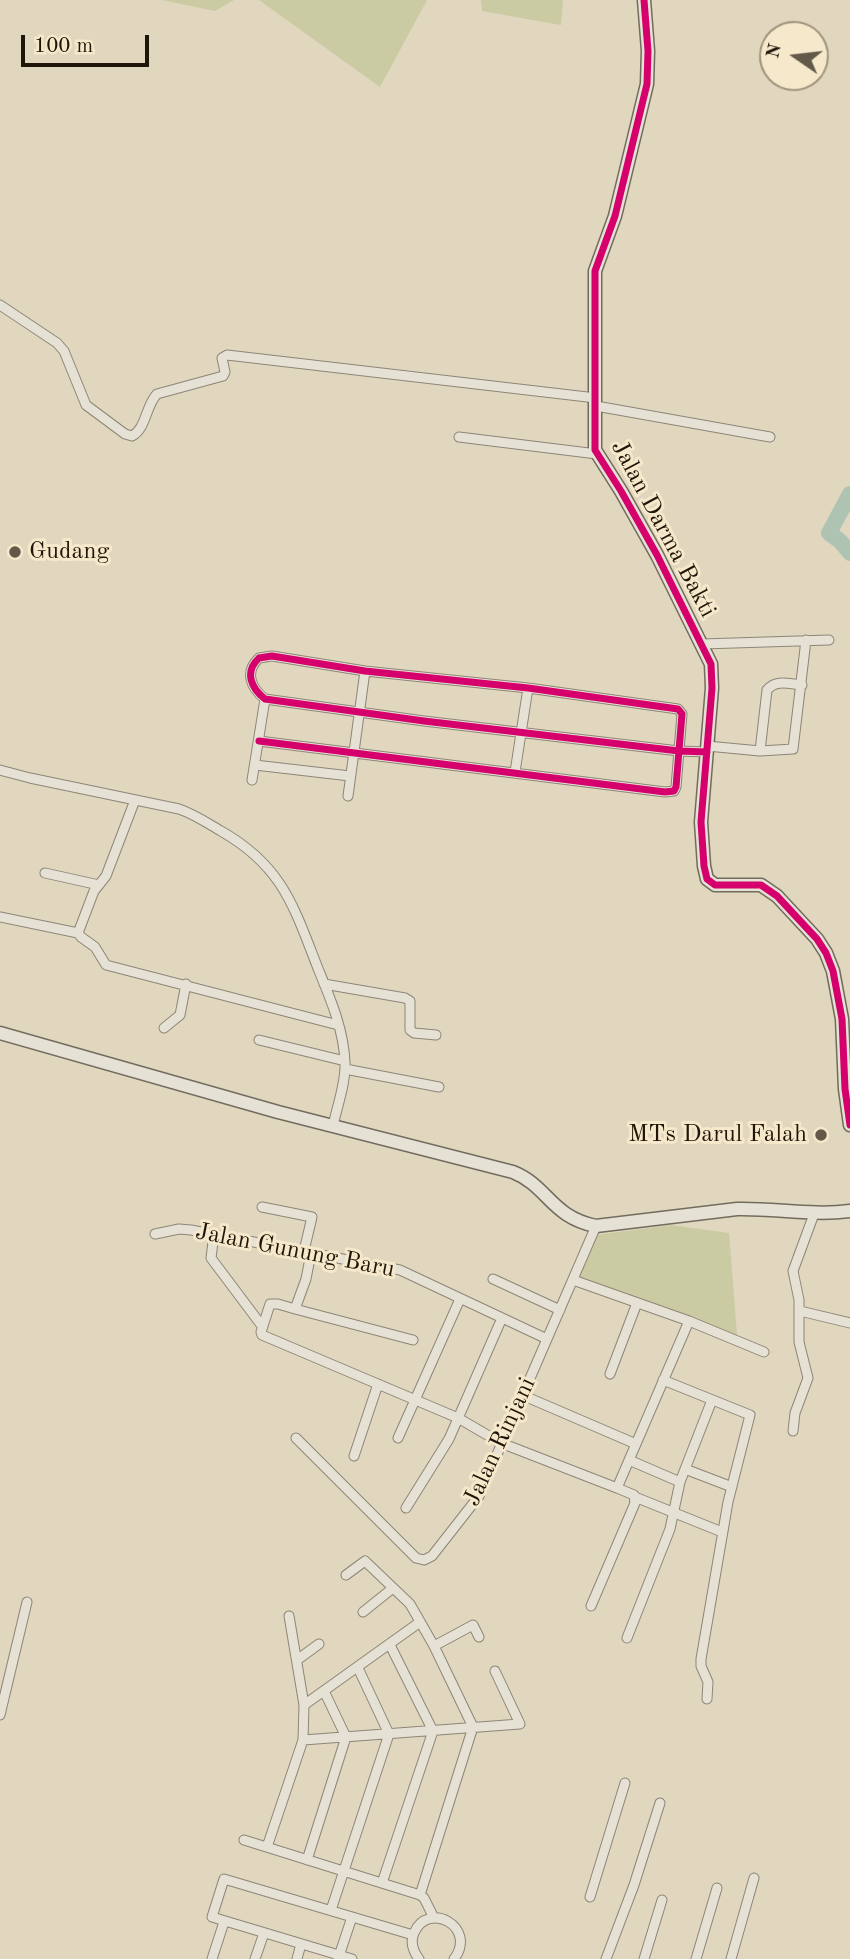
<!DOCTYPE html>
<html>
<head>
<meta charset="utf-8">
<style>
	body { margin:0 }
	#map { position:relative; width:850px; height:1959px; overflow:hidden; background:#e1d6be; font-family:"Old Standard TT",serif }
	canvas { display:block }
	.north { position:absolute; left:759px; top:21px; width:70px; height:70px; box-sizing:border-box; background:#f5e8cb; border:2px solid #9f947d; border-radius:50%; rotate:284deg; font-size:19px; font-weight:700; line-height:28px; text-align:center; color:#1f1609 }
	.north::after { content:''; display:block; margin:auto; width:24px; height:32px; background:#635948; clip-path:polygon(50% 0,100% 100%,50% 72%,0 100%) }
	.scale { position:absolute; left:21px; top:35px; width:128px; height:32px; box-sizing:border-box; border:4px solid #1f1609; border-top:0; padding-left:9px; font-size:21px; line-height:24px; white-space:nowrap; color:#1f1609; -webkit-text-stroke:5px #f5e8cb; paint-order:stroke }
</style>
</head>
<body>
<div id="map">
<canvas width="850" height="1959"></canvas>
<div class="north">N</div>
<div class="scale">100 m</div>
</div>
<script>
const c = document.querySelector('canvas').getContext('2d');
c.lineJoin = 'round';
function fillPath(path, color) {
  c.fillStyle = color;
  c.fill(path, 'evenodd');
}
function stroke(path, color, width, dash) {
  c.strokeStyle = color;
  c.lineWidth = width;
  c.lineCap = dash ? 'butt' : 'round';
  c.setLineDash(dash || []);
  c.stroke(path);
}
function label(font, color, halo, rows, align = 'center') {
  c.font = font + ' "Old Standard TT",serif';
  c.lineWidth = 6;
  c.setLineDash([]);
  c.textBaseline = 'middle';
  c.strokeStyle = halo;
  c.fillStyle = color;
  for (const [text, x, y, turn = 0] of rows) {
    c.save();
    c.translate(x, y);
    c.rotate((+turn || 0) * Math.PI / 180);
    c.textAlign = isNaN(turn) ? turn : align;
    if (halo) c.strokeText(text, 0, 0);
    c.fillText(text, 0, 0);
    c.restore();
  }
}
fillPath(new Path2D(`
	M162 0H234L215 11Z
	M259 0H427L380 87Z
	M481 0H563L561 25 482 11Z
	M671 1225 729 1233 737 1335 576 1276 596 1235Z`), '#cacaa3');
stroke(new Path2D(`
	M850 494 829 533 840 541 850 553`), '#afc3b3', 16);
const street = new Path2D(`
	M0 305 57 343 64 351 86 405 125 434 132 436C146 429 146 405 157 394L223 376 225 372 222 358 227 355 596 398
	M596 406 770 437
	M459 437 597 454
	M702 644 829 640
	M259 741 665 792 674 791 676 787 682 714 678 709 528 688 365 671 272 656 259 658C244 672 251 688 265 699L424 721 679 751 707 752
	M707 746 760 751 793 749 806 640
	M760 751 767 690C776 679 789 684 802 685
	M255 765 350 776
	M0 770 30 778 179 809C194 814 207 823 221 831 284 867 294 908 319 971 331 1000 344 1031 345 1063 346 1083 337 1106 333 1126
	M515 772 528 688
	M252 780 265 699
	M348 796 365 671
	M45 873 99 885
	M0 917 78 933 81 937 95 947 106 965 338 1025
	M78 933 94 891 106 876 135 800
	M324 984 405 998 410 1001V1030L414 1033 436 1035
	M164 1028 180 1015 186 984
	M259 1040 345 1061
	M345 1069 439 1087
	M262 1207 312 1217 304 1251
	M155 1234 179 1229 191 1230 400 1270 547 1339
	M214 1234 211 1258 262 1326
	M311 1253 306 1279 295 1309 413 1340
	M493 1279 560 1310
	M573 1280 689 1321 764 1352
	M295 1309 278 1304H270L261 1332 262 1335 458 1418 501 1443 617 1488
	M800 1311 850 1323
	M610 1374 637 1303
	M663 1380 750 1415 728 1502 701 1659V1666L708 1682 707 1699
	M522 1395 636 1444
	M793 1431 795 1413 808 1378 799 1342V1300L793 1271 814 1214
	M296 1438 416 1558 424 1560 432 1556 479 1496 596 1226
	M398 1438 460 1299
	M354 1456 378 1384
	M629 1460 680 1482
	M685 1469 732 1487
	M635 1497 722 1532
	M406 1508 449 1439 502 1318
	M346 1575 365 1561 410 1604 434 1646
	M591 1606 635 1503 634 1495 617 1488 689 1321
	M363 1612 393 1588
	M627 1638 670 1529 680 1482 712 1400
	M297 1660 319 1644
	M304 1705 420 1622
	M0 1715 27 1602
	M303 1740 520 1724 495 1671
	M244 1840 420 1895 424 1898 434 1918
	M267 1847 303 1740 304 1705 289 1616
	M307 1860 346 1737 324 1691
	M382 1883 433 1731 390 1645
	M420 1895 473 1727 434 1646 473 1625 479 1637
	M590 1897 625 1783
	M331 1910 389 1734 358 1668
	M212 1959 224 1922
	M255 1959 264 1933
	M297 1959 301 1944
	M338 1959 352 1917
	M352 1959 212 1917 224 1879 413 1935
	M419 1959C413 1951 410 1942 414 1933 428 1900 478 1927 454 1959
	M606 1959 634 1885 660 1803
	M644 1959 662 1900
	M696 1959 717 1888
	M731 1959 754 1878`);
const secondary = new Path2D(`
	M644 0 648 51 647 84 615 216 595 271V450L621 491 657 555 711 664 712 688 701 822 704 866 707 879 715 885H761L777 896 817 939 826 953 833 971 842 1019 845 1089 850 1125
	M0 1033 278 1112 513 1172C548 1186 551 1217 596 1226L737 1209C775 1208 812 1216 850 1211`);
stroke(street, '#8d8677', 11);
stroke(secondary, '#726c5e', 15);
stroke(street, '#e6e1d5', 9);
stroke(secondary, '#e6e1d5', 12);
stroke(new Path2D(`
	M644 0 648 51 647 84 615 216 595 271V450L621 491 657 555 711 664 712 688 701 822 704 866 707 879 715 885H761L777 896 817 939 826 953 833 971 842 1019 845 1089 850 1125
	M259 741 665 792 674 791 676 787 682 714 678 709 528 688 365 671 272 656 259 658C244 672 251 688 265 699L424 721 679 751 707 752`), '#d6006c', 7);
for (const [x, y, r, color] of [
	[15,552,7,"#635948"],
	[821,1135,7,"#635948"]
]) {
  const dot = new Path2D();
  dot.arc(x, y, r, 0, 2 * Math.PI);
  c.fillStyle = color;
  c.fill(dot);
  stroke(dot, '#f5e8cb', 2.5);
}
label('24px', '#1f1609', '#f5e8cb', [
	["Jalan Darma Bakti",663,529,62],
	["Jalan Gunung Baru",295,1251,11],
	["Jalan Rinjani",500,1442,-65]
]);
label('24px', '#1f1609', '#f5e8cb', [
	["Gudang",29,552],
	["MTs Darul Falah",807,1135,"right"]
], 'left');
</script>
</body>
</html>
